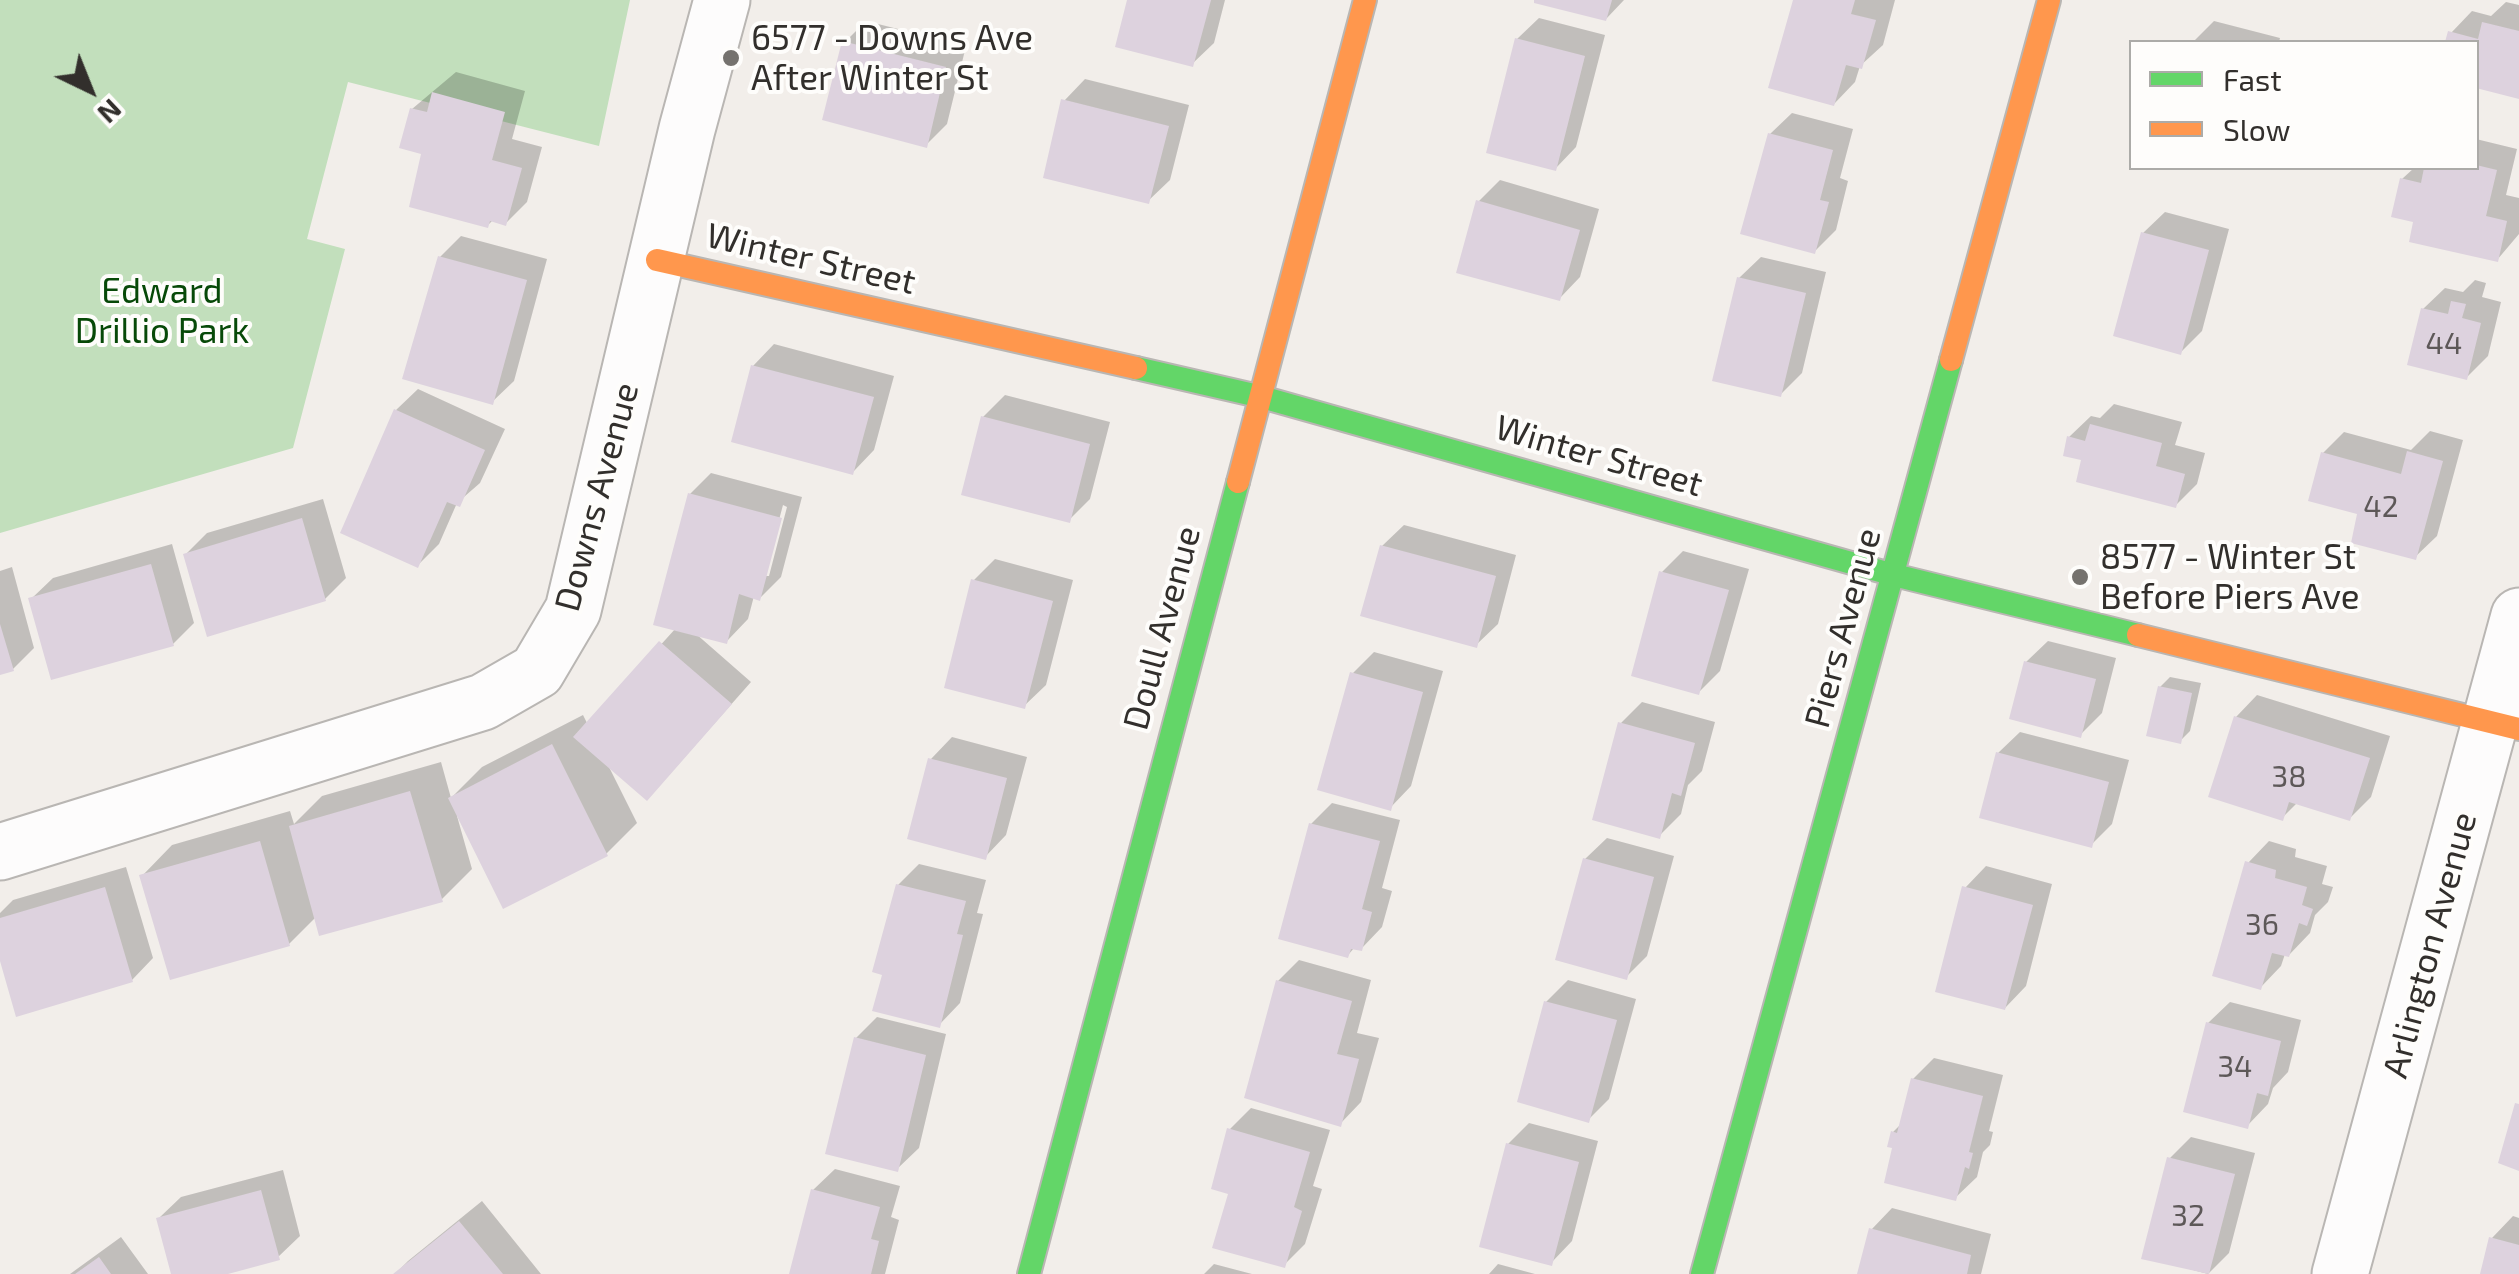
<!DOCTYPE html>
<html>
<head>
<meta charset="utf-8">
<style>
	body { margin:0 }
	#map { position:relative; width:2519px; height:1274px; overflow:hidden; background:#f2eeea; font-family:"Exo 2",sans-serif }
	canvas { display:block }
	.legend { position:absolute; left:2129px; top:40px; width:350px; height:130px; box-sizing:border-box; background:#fefdfb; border:2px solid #acaba8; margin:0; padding:12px 18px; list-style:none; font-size:30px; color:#322f2c }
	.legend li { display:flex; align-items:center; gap:20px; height:50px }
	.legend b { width:50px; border:2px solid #acaba8 }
	.north { position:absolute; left:40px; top:40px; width:100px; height:100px; -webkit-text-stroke:8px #fefdfb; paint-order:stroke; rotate:137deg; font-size:28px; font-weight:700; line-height:40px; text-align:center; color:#322f2c }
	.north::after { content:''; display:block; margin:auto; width:35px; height:45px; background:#322f2c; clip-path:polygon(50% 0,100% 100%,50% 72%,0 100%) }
</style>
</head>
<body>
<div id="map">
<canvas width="2519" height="1274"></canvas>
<ul class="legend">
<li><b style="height:12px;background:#63d668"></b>Fast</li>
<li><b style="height:12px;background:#ff974d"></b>Slow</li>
</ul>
<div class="north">N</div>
</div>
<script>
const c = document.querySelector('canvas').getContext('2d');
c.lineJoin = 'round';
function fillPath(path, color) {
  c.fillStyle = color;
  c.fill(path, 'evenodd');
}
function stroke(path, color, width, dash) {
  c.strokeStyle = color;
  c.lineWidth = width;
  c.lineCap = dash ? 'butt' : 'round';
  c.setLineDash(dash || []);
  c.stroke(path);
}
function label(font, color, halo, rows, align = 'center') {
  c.font = font + ' "Exo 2",sans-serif';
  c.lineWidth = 8;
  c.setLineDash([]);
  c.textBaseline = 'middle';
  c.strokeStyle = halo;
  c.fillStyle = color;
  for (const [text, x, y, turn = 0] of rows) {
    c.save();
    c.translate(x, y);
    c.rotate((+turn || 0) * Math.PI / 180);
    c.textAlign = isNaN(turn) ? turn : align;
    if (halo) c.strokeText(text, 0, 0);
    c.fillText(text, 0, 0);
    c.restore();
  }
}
fillPath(new Path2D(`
	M0 0H630L599 146 348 82 307 239 345 249 293 448 0 533Z`), '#c2dfbc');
fillPath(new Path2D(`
	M1130 0H1225L1214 43 1192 64Z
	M1537 0H1624L1606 19Z
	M1796 0H1895L1883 45 1860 66 1855 82 1834 104Z
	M2506 2 2519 5V96L2476 42H2448L2451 33 2472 11 2491 16Z
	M1539 18 1605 35 1576 147 1555 169 1517 39Z
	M866 21 966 46 947 124 926 145 844 43Z
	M2214 21 2280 38 2279 42H2193Z
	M456 72 525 91 512 139 542 147 527 202 506 223 493 220 487 226 424 152 412 109Z
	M1085 79 1189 105 1170 180 1148 201 1064 101Z
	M1792 113 1853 129 1840 178 1848 181 1836 230 1815 251 1770 134Z
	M2476 139 2517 149 2506 195 2519 198V234L2497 260 2416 220 2402 179 2414 168H2476Z
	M1500 180 1599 209 1580 277 1559 299 1478 202Z
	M2165 212 2229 229 2202 331 2181 352 2143 233Z
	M461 236 547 259 514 381 492 402 440 257Z
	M1761 257 1826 272 1802 373 1780 395 1739 278Z
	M2475 280 2486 283 2482 297 2501 302 2488 356 2467 377 2423 309 2445 288 2463 292Z
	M774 344 894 376 874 450 853 472 753 366Z
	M418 389 505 429 480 483 457 503 439 544 418 565 396 410Z
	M1005 395 1110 422 1090 499 1069 520 983 417Z
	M2114 404 2182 422 2175 445 2205 453 2197 484 2175 506 2084 459 2069 437 2091 416 2100 418Z
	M2430 431 2463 440 2437 536 2415 557 2360 513 2323 453 2344 432 2411 450Z
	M711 473 802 497 781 577 760 598 754 596 748 619 727 641 695 633 751 682 668 776 607 763 637 823 606 854 459 815 457 816 472 869 441 900 317 916 289 944 142 876 172 845 290 811 294 824 322 796 441 762 451 798 482 767 583 715 588 725 676 628 690 494ZM783 505 787 507 769 576H764Z
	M323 499 346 578 325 599 186 554 207 533Z
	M1404 525 1516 555 1498 624 1476 645 1382 546Z
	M172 544 194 623 173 644 31 599 53 578Z
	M1683 551 1749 569 1720 671 1699 692 1661 573Z
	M995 559 1073 580 1046 685 1024 706 973 581Z
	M12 567 34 648 13 669 0 673V571Z
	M2048 641 2116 658 2102 713 2080 735 2026 662Z
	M1374 652 1443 671 1411 786 1390 808 1353 673Z
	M2170 677 2201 683 2190 731 2180 741 2160 687Z
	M2257 695 2390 736 2371 797 2350 818 2298 802 2282 818 2236 717Z
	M1642 702 1715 722 1702 771 1688 785 1681 814 1659 836 1620 724Z
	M2020 732 2129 760 2112 824 2091 845 1998 753Z
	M952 737 1027 757 1006 835 985 857 931 759Z
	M1332 803 1400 820 1382 888 1392 891 1382 927 1361 949 1355 947 1348 955 1311 824Z
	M1607 838 1674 856 1647 956 1626 977 1585 859Z
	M2269 841 2296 849 2295 857 2327 866 2322 884 2333 887 2328 902 2315 915 2310 933 2289 955 2285 954 2281 966 2260 988 2248 863Z
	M919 864 986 880 977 913 983 914 960 1003 939 1025 885 973 898 885Z
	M1986 866 2052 884 2026 986 2005 1008 1965 888Z
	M126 867 153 958 132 980 0 952V913L13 900Z
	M1299 960 1371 980 1357 1033 1379 1038 1361 1102 1340 1124 1278 981Z
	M1568 980 1636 999 1609 1099 1588 1120 1546 1002Z
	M2230 1002 2301 1020 2288 1072 2273 1088 2268 1104 2247 1126 2208 1023Z
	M877 1017 946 1034 919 1148 897 1169 856 1038Z
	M1934 1058 2003 1075 1989 1131 1993 1132 1990 1145 1983 1152 1977 1177 1955 1198 1895 1146 1893 1132 1902 1123 1913 1079Z
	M1251 1108 1330 1130 1313 1186 1322 1189 1305 1244 1284 1265 1231 1192 1230 1129Z
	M1529 1123 1598 1141 1572 1241 1551 1263 1508 1144Z
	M2191 1137 2255 1153 2229 1253 2208 1274 2144 1257 2169 1159Z
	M835 1169 900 1186 891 1217 899 1220 885 1274H791L813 1190Z
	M283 1170 300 1236 278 1257 218 1274H174L159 1218 181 1197Z
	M482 1201 541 1274H395L408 1261Z
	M1892 1208 1991 1234 1981 1274H1860L1871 1230Z
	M2513 1216 2519 1218V1274H2481L2492 1238Z
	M121 1237 148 1274H70Z
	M1214 1264 1252 1274H1204Z
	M1498 1264 1535 1274H1489Z`), '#0003');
fillPath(new Path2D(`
	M1127 0H1211L1193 67 1115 47Z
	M1534 0H1612L1606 21 1534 3Z
	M1793 0H1855L1851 14 1876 20 1862 69 1846 65 1834 106 1768 88Z
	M2482 22 2519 31V99L2476 88V42H2445L2448 31 2478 39Z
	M1515 38 1585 56 1556 171 1486 153Z
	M842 41 946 67 927 148 822 120Z
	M432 92 505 112 492 160 522 168 506 226 490 221 488 228 409 207 421 154 399 148 410 108 427 112Z
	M1061 99 1169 126 1149 204 1043 178Z
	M1768 133 1833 150 1820 200 1829 202 1815 254 1740 234Z
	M2476 165 2497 170 2486 216 2507 221 2498 262 2409 242 2413 222 2391 217 2400 178 2421 183 2424 168H2476Z
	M1476 200 1580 230 1560 301 1456 273Z
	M2141 232 2209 250 2181 355 2113 336Z
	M438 256 527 280 493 405 402 379Z
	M1737 277 1806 293 1781 397 1712 381Z
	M2451 301 2466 304 2462 318 2481 323 2467 380 2407 365 2421 308 2448 314Z
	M751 365 874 397 853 475 731 442Z
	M394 409 485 450 460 507 447 502 418 568 340 533Z
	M981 416 1090 444 1070 523 961 495Z
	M2090 424 2162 443 2156 466 2185 474 2176 508 2076 482 2081 460 2063 456 2067 436 2085 441Z
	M2407 451 2443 461 2416 560 2351 543 2357 514 2308 501 2321 452 2401 474Z
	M688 493 782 518 760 601 739 594 727 644 653 625Z
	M302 518 326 601 207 637 183 554Z
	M1380 545 1496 576 1477 648 1360 616Z
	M151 564 174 646 51 680 28 598Z
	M1659 571 1729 590 1699 695 1631 676Z
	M971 579 1053 601 1025 709 944 688Z
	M0 624 14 671 0 675Z
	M659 641 732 704 647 801 573 737Z
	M2024 661 2096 679 2081 738 2009 719Z
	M1350 672 1423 692 1391 811 1317 790Z
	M2158 686 2192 693 2181 744 2146 736Z
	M2234 716 2370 758 2350 821 2289 802 2283 821 2208 797Z
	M1618 722 1695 743 1681 796 1672 793 1660 839 1592 820Z
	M552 744 608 856 503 909 448 798Z
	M1996 752 2109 782 2092 848 1979 818Z
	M928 758 1007 778 986 860 907 839Z
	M410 791 443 902 319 936 289 826Z
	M1309 823 1380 841 1362 909 1372 912 1362 951 1351 949 1348 958 1278 939Z
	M260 841 290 946 170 980 139 875Z
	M1583 858 1654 877 1627 980 1555 960Z
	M2245 861 2276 870 2275 878 2307 887 2302 905 2313 909 2307 926 2299 923 2289 957 2272 953 2261 990 2212 976Z
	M896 884 966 901 957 934 963 935 940 1028 872 1011 882 975 872 972Z
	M1962 886 2033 905 2005 1010 1935 992Z
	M105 887 133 982 16 1017 0 961V918Z
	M1276 980 1352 1001 1337 1054 1359 1059 1341 1127 1244 1098Z
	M1544 1001 1617 1020 1589 1123 1517 1102Z
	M2206 1022 2281 1041 2268 1096 2257 1093 2248 1129 2183 1112Z
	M854 1037 926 1055 898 1172 825 1154Z
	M1911 1078 1983 1096 1969 1152 1973 1153 1969 1169 1965 1167 1956 1201 1884 1183 1892 1148 1887 1147 1891 1131 1897 1133Z
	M2515 1103 2519 1104V1171L2498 1163Z
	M1227 1128 1310 1152 1294 1207 1302 1211 1285 1268 1212 1248 1228 1194 1211 1189Z
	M1506 1143 1579 1162 1552 1266 1479 1247Z
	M2167 1157 2235 1174 2209 1274 2141 1259Z
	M811 1189 880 1207 871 1239 879 1241 871 1274H789Z
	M261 1190 280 1260 228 1274H171L156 1218Z
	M459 1221 503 1274H393Z
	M1869 1228 1971 1255 1967 1274H1857Z
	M2489 1237 2519 1245V1274H2480Z
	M99 1257 111 1274H75Z`), '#ddd2de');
const street = new Path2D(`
	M0 852 483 702 537 671 573 610 687 129 722 0
	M2340 1274 2519 616`);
const fast = new Path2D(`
	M1136 368 1258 396 1894 575 2138 635
	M1029 1274 1238 482
	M1702 1274 1951 360`);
const slow = new Path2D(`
	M657 260 1136 368
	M1951 360 2049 0
	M1238 482 1365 0
	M2138 635 2519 729`);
stroke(street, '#b9b6b3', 59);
stroke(fast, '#b9b6b3', 26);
stroke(slow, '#b9b6b3', 26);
stroke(street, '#fdfcfc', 55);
stroke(fast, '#63d668', 22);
stroke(slow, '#ff974d', 22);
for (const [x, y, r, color] of [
	[731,58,10,"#75726e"],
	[2080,577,10,"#75726e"]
]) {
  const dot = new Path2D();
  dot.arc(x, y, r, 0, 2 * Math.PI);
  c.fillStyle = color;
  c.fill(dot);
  stroke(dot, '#fefdfb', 4);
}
label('30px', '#5d5858', null, [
	["44",2444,344],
	["42",2381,507],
	["38",2289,777],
	["36",2262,925],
	["34",2235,1067],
	["32",2188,1216]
]);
label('35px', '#322f2c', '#fefdfb', [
	["6577 - Downs Ave",751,38],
	["After Winter St",751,78],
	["8577 - Winter St",2100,557],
	["Before Piers Ave",2100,597]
], 'left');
label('35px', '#322f2c', '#fefdfb', [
	["Winter Street",811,259,13],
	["Winter Street",1599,456,16],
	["Downs Avenue",597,497,-75],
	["Doull Avenue",1162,628,-75],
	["Piers Avenue",1843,628,-75],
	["Arlington Avenue",2430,945,-75]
]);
label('35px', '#074908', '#fefdfb', [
	["Edward",162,291],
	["Drillio Park",162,331]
]);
</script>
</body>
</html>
